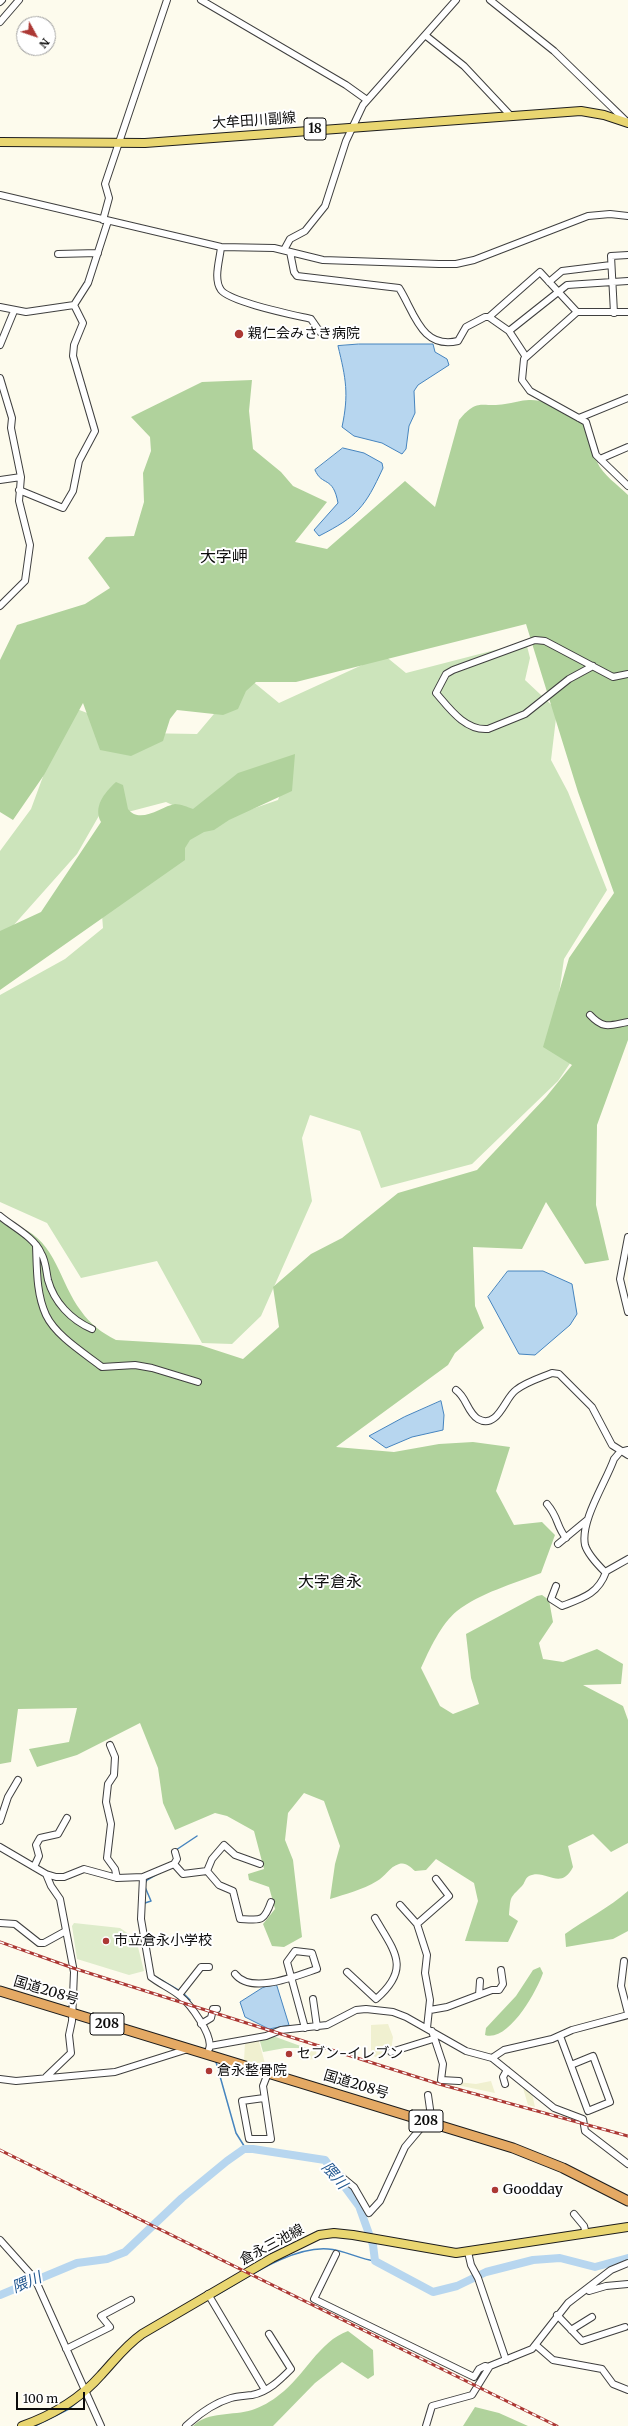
<!DOCTYPE html>
<html>
<head>
<meta charset="utf-8">
<style>
	body { margin:0 }
	#map { position:relative; width:628px; height:2426px; overflow:hidden; background:#fdfbed; font-family:Merriweather,serif }
	canvas { display:block }
	.north { position:absolute; left:16px; top:16px; width:40px; height:40px; box-sizing:border-box; background:#fff; border:1px solid #9e9e9e; border-radius:50%; rotate:130deg; font-size:11px; font-weight:700; line-height:16px; text-align:center; color:#0c0c0c }
	.north::after { content:''; display:block; margin:auto; width:14px; height:18px; background:#ac3834; clip-path:polygon(50% 0,100% 100%,50% 72%,0 100%) }
	.scale { position:absolute; left:16px; top:2392px; width:69px; height:18px; box-sizing:border-box; border:2px solid #0c0c0c; border-top:0; padding-left:5px; font-size:12px; line-height:14px; white-space:nowrap; color:#0c0c0c; -webkit-text-stroke:3px #fff; paint-order:stroke }
</style>
</head>
<body>
<div id="map">
<canvas width="628" height="2426"></canvas>
<div class="north">N</div>
<div class="scale">100 m</div>
</div>
<script>
const c = document.querySelector('canvas').getContext('2d');
c.lineJoin = 'round';
function fillPath(path, color) {
  c.fillStyle = color;
  c.fill(path, 'evenodd');
}
function stroke(path, color, width, dash) {
  c.strokeStyle = color;
  c.lineWidth = width;
  c.lineCap = dash ? 'butt' : 'round';
  c.setLineDash(dash || []);
  c.stroke(path);
}
function label(font, color, halo, rows, align = 'center') {
  c.font = font + ' Merriweather,"Noto Sans JP",serif';
  c.lineWidth = 4;
  c.setLineDash([]);
  c.textBaseline = 'middle';
  c.strokeStyle = halo;
  c.fillStyle = color;
  for (const [text, x, y, turn = 0] of rows) {
    c.save();
    c.translate(x, y);
    c.rotate((+turn || 0) * Math.PI / 180);
    c.textAlign = isNaN(turn) ? turn : align;
    if (halo) c.strokeText(text, 0, 0);
    c.fillText(text, 0, 0);
    c.restore();
  }
}
fillPath(new Path2D(`
	M388 2024 393 2037 391 2051 381 2055 380 2059 371 2055V2025Z
	M258 2038 266 2067 244 2061 245 2042Z
	M307 2048 316 2051 317 2059 300 2060 299 2049Z
	M491 2081 495 2093 457 2085V2082L476 2084Z
	M523 2088 532 2093 535 2107 528 2105Z`), '#f0f0d0');
fillPath(new Path2D(`
	M526 642 530 658 525 680 557 710 551 760 568 792 607 890 564 959 552 1042 573 1059 558 1081 472 1164 381 1188 360 1131 310 1115 302 1138 312 1201 261 1316 232 1344 202 1343 157 1261 81 1278 47 1223 0 1202V995L65 959 103 928 100 889 177 835 278 800 291 762 189 813 166 802 124 813 108 800 77 854 4 936H0V851L31 809 69 706 139 733 197 734 246 676 279 703 384 655 406 673Z
	M273 2036 306 2048H285L263 2052 259 2038Z`), '#cce4bb');
fillPath(new Path2D(`
	M252 380 249 411 253 449 281 472 293 486 327 502 295 542 327 549 405 481 435 507 459 420C478 397 482 408 505 404 513 403 521 400 529 400 549 399 584 416 593 435 597 443 593 454 597 462 603 475 618 485 628 495V1040L597 1125 596 1205 609 1260 585 1264 546 1202 522 1249 473 1247 475 1306 484 1328 455 1353 448 1365 336 1447 394 1452 439 1444 473 1442 510 1447 496 1491 514 1525 542 1522 555 1535 541 1573C513 1584 480 1593 457 1611 441 1624 429 1650 421 1668L440 1706 453 1714 479 1704 471 1678 466 1634 537 1596 542 1595 549 1600 553 1622 539 1643 543 1659 563 1662 597 1649 623 1664 621 1684 583 1685 623 1706 628 1720V1843L611 1852 593 1834 568 1846 573 1867C560 1892 546 1868 529 1876 525 1878 525 1883 522 1886 509 1899 511 1896 509 1915L518 1921 508 1942 465 1941 478 1901 474 1883 436 1859 426 1870 415 1871C410 1867 406 1862 399 1864 389 1867 385 1877 377 1881 362 1890 346 1894 330 1899L335 1864 340 1846 324 1801 304 1793 288 1813 285 1840 293 1860 302 1937 284 1947 272 1946 263 1924 275 1909 269 1887 249 1880 248 1874 264 1869 254 1831 227 1816 215 1813 175 1830 163 1803 158 1768 140 1723 77 1755 37 1767 29 1749 69 1742 77 1708 18 1709 11 1762 0 1764V1219C7 1220 13 1224 20 1227 57 1243 59 1282 81 1311 90 1324 102 1333 116 1340L200 1345 243 1359 279 1327 273 1287 311 1254 342 1238 398 1193 477 1170 546 1097 572 1065 543 1047 569 958 614 893 578 792 526 624 296 682H256L246 691 238 709 223 715 177 710 170 719 163 741 131 756 100 750 83 703 44 775 13 820 0 812V660L17 625 85 604 110 588 88 558 106 537 134 536 144 502 143 473 151 451 150 437 131 417 202 382Z
	M295 754 292 791 229 820 214 830 204 832 190 840 185 848V860L0 990V931L41 912 101 822C93 807 104 793 116 782L123 785 128 809C140 825 162 806 175 804 180 804 188 807 193 809L238 773Z
	M628 1891V1931L613 1939 566 1947 565 1934C586 1919 609 1908 628 1891Z
	M540 1967 543 1973C537 1991 508 2043 485 2035L486 2028 516 1996 533 1970Z
	M348 2331 373 2350 374 2375 368 2379 342 2362 315 2383 273 2426H193C208 2411 233 2416 252 2410 261 2407 272 2401 279 2395 304 2377 319 2341 348 2331Z
	M475 2407 499 2413 528 2426H463Z`), '#b0d29c');
fillPath(new Path2D(`
	M74 1923 120 1928 136 1939 144 1971 129 1975 77 1959 72 1926Z`), '#deeccb');
const water = new Path2D(`
	M359 344H433L435 352 447 359 449 365 418 385 414 391 415 413 409 426 406 449 402 454 382 443 354 436 342 427C349 394 346 379 338 346Z
	M343 448 364 453 382 463 383 468C365 507 358 516 319 536L314 530 338 503C333 475 322 487 315 470Z
	M508 1271H543L572 1284 577 1314 570 1325 535 1355 519 1354 488 1297Z
	M441 1401 444 1415 443 1430 412 1437 386 1448 369 1436 404 1417Z
	M276 1983 289 2025 269 2029 245 2017 240 2002 262 1988Z`);
fillPath(water, '#b7d6ef');
stroke(water, '#4684be', 1);
stroke(new Path2D(`
	M176 1850 197 1836
	M145 1883 147 1880 159 1873
	M145 1903 151 1901 145 1887
	M146 1931 151 1961
	M156 1977 180 1991
	M183 1993 190 2000
	M216 2062 236 2133 246 2149
	M213 2297C244 2280 291 2246 328 2249 344 2250 359 2259 375 2261
	M35 2426 69 2409 83 2397`), '#4684be', 1.5);
stroke(new Path2D(`
	M0 2295 77 2263 107 2259 125 2252 182 2198 227 2161 244 2149H253L325 2160 359 2206 373 2245 375 2261 433 2292 457 2286 486 2272 533 2260 560 2258 595 2267 628 2258`), '#b7d6ef', 8);
const minor = new Path2D(`
	M201 0 346 85 367 100
	M490 0 554 51 626 121
	M0 2 2 0
	M0 22 19 0
	M425 35 464 66 510 115
	M0 195 221 247 274 248 323 260 439 264H456L474 260 588 216 610 214 628 216
	M103 220 109 198 105 184 167 0
	M221 247C220 259 213 279 221 290 230 302 294 315 311 319L320 332
	M284 250 290 239 305 231 325 206 346 141 363 105 456 0
	M290 252 294 272 297 276 399 288C414 311 421 350 458 341L466 327 485 317H489L540 272 577 312H628
	M58 254 98 253
	M549 282 562 271 611 265
	M0 307 26 312 74 305 88 283 108 221
	M577 312 524 359 522 380 530 391 586 422 596 455 628 486
	M614 313 611 256 628 255
	M489 317 509 331 526 357
	M509 331 567 285 628 281
	M0 345 14 311
	M0 378 12 418 11 428 21 477 19 501 30 545 25 581 0 606
	M579 418 628 398
	M600 459 628 447
	M0 480 21 477
	M19 490 63 508 73 491 79 461 95 431 73 356 74 345 83 323 74 305
	M593 666 569 679 525 714 488 729C465 731 449 708 436 693L446 674 453 670 535 640 545 641 613 677 628 674
	M590 1015C604 1030 610 1025 628 1022
	M0 1216C13 1227 34 1237 41 1253 46 1261 46 1271 48 1280 54 1302 71 1320 92 1329
	M628 1237 620 1279 628 1312
	M36 1245C37 1268 36 1293 46 1315 56 1336 84 1353 102 1367L135 1365 152 1368 198 1382
	M456 1390C467 1398 467 1412 478 1419 498 1430 505 1397 516 1390 526 1382 540 1378 552 1373L559 1374 592 1407 612 1445 628 1455
	M628 1450 620 1452 614 1459C606 1482 580 1521 585 1545 588 1555 598 1565 605 1572L628 1559
	M547 1504C559 1518 556 1526 566 1538
	M558 1544 587 1520
	M556 1586 551 1599 562 1606C583 1598 598 1594 606 1572
	M110 1745 115 1757 114 1775 108 1784 106 1802 111 1824 107 1858 115 1869 117 1878
	M0 1821 8 1797 18 1780
	M0 1847 46 1874 56 1877H64L84 1869 117 1878 143 1877 174 1864 177 1859 175 1852
	M174 1864 183 1874 207 1871
	M260 1864 235 1855 224 1845 212 1859 207 1871 219 1885 233 1891 240 1919C258 1919 263 1925 271 1902
	M34 1867 39 1856 36 1845 40 1838 58 1834 67 1818
	M46 1874 51 1886 60 1899 74 1972 72 2021 69 2035 71 2053 46 2077
	M143 1877 141 1919 151 1977C160 1984 172 1989 180 1996 190 2004 214 2036 209 2049
	M400 1905 417 1924 427 1955 425 1973 430 2000 427 2028
	M0 1923 15 1924 39 1943H44L64 1932
	M417 1924 449 1896 436 1879
	M624 1961 621 1986 628 2013
	M347 1972 376 1999C412 1968 394 1951 375 1918
	M235 1974C251 1995 296 1976 317 1969L312 1953 295 1951 287 1962 305 2028
	M179 1995 201 1967H209
	M479 1995 480 1981
	M313 1999 317 2027
	M430 2010 447 2007 492 1990H499L503 1984 501 1970
	M201 2024 211 2018 213 2009H217
	M432 2031 443 2064 441 2080 459 2081
	M560 2036 588 2111 610 2102 593 2056 571 2065
	M210 2046 266 2036 281 2030 327 2025 356 2010 366 2009 393 2012 406 2017 466 2051 492 2058 554 2108 583 2119 585 2131 628 2164
	M391 2052 433 2039
	M492 2058 504 2050 552 2039 572 2030 628 2015
	M0 2079 16 2081 115 2072 188 2049
	M505 2084 503 2077 507 2070
	M264 2098 242 2101 249 2139H271L263 2086 268 2073
	M337 2173 354 2187 369 2213 380 2201 405 2147 431 2116 428 2095
	M574 2214 584 2226 586 2234
	M0 2240 35 2279 101 2426
	M468 2252 471 2265 478 2278 506 2360
	M336 2254 314 2299 474 2377 479 2369 485 2366 489 2367
	M588 2289 589 2291 606 2286 628 2284
	M208 2294 265 2390
	M557 2315 582 2341 625 2327
	M571 2330 592 2317
	M537 2346 553 2360 602 2369 613 2384 628 2390
	M66 2349 110 2327 101 2316 131 2300
	M186 2426C199 2414 214 2403 231 2398 238 2396 245 2396 252 2395 268 2392 280 2380 291 2369L269 2334
	M426 2426 432 2406 472 2395 490 2366 532 2349 568 2303 611 2270 628 2263`);
const major = new Path2D(`
	M0 142 145 143 581 111 604 115 628 123
	M22 2426C53 2415 79 2400 101 2375 115 2360 125 2346 142 2334L272 2258 319 2235 334 2233 353 2235 456 2253 628 2227`);
const highway = new Path2D(`
	M0 1991 513 2148 563 2168 628 2201`);
stroke(minor, '#3f3f3f', 8);
stroke(major, '#1d1d1d', 10);
stroke(highway, '#1d1d1d', 11);
stroke(minor, '#fff', 6);
stroke(major, '#e9d671', 8);
stroke(highway, '#e4a964', 9);
const rail = new Path2D(`
	M0 1942 73 1968 439 2084 628 2136
	M0 2150 557 2426`);
stroke(rail, '#ac3834', 3);
stroke(rail, '#fff', 1.5, [4.5]);
for (const [x, y, r, color] of [
	[239,334,5,"#ac3834"],
	[106,1941,4,"#ac3834"],
	[289,2054,4,"#ac3834"],
	[209,2071,4,"#ac3834"],
	[495,2190,4,"#ac3834"]
]) {
  const dot = new Path2D();
  dot.arc(x, y, r, 0, 2 * Math.PI);
  c.fillStyle = color;
  c.fill(dot);
  stroke(dot, '#fff', 1.5);
}
for (const [x, y, w] of [
	[315,129,22],
	[107,2024,34],
	[426,2121,34]
]) {
  const box = new Path2D();
  box.roundRect(x - w / 2, y - 11, w, 22, 3);
  c.fillStyle = '#fff';
  c.fill(box);
  stroke(box, '#0c0c0c', 1);
}
label('bold 13px', '#0c0c0c', null, [
	["18",315,129],
	["208",107,2024],
	["208",426,2121]
]);
label('14px', '#0c0c0c', '#fff', [
	["大牟田川副線",254,121,-4],
	["国道208号",46,1991,17],
	["国道208号",356,2085,17],
	["倉永三池線",272,2245,-28]
]);
label('14px', '#0c0c0c', '#fff', [
	["親仁会みさき病院",248,334],
	["市立倉永小学校",114,1941],
	["セブン-イレブン",297,2054],
	["倉永整骨院",217,2071],
	["Goodday",503,2190]
], 'left');
label('italic 15px', '#235890', '#fff', [
	["隈川",334,2176,49],
	["隈川",27,2283,-23]
]);
label('16px', '#0c0c0c', '#fff', [
	["大字岬",224,557],
	["大字倉永",330,1582]
]);
</script>
</body>
</html>
